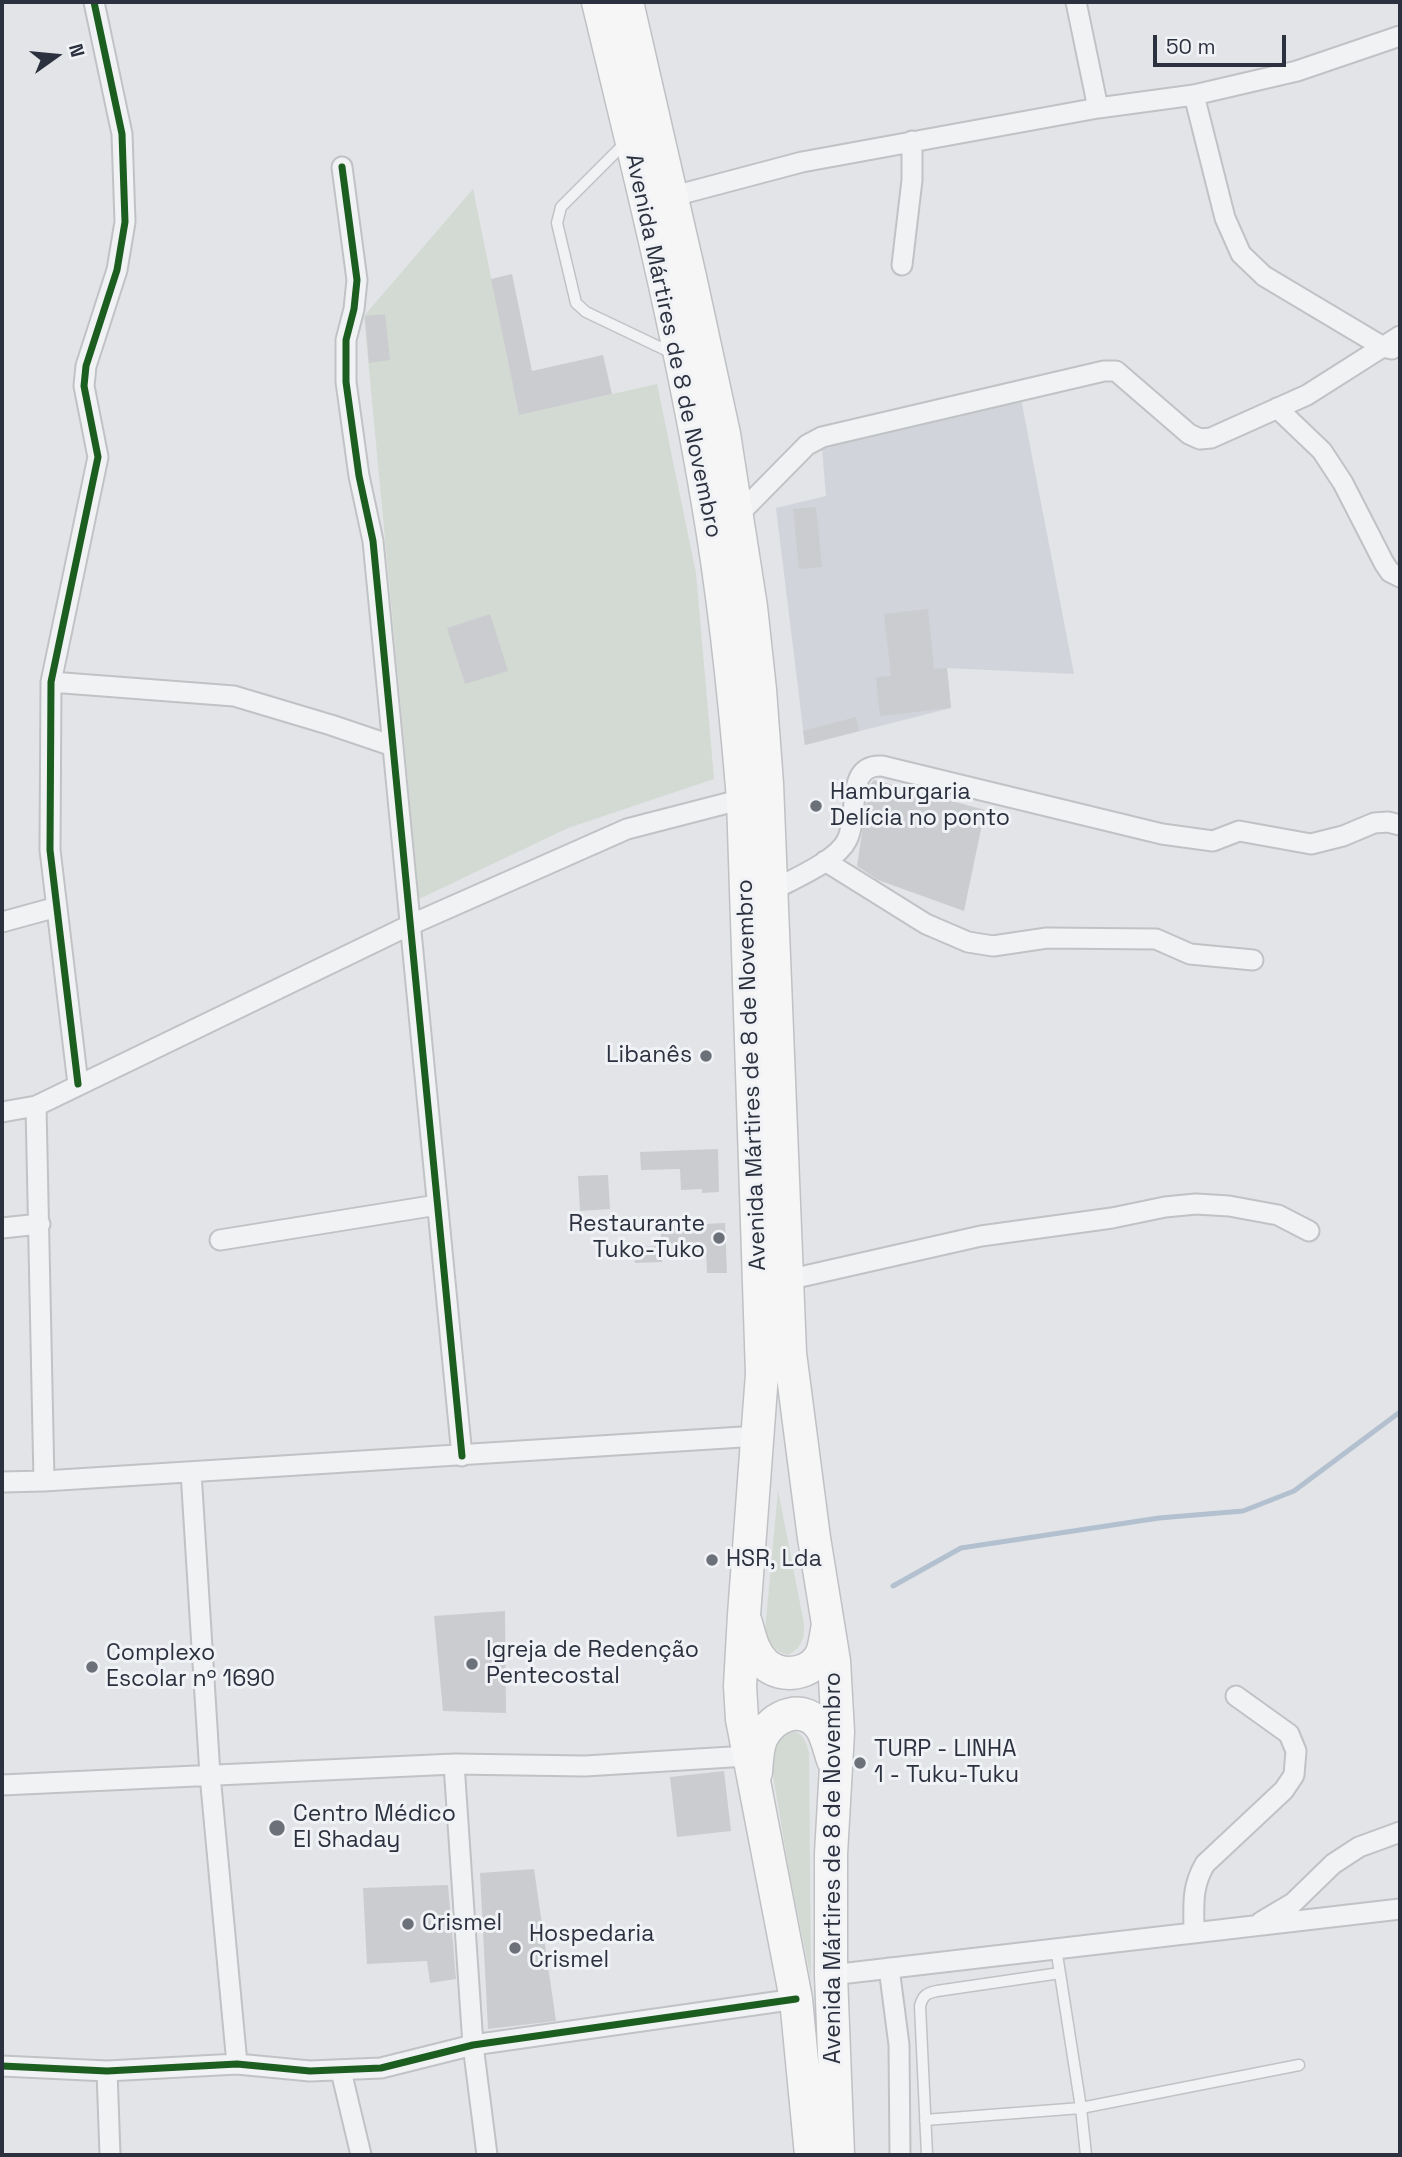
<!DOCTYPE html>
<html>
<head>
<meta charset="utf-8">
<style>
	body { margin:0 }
	#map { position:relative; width:1402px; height:2157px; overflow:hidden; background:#e2e4e7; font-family:"Space Grotesk",sans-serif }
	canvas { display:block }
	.frame { position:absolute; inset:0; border:4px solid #2b313e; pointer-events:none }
	.north { position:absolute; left:21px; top:21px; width:70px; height:70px; -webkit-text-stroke:5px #f0f2f6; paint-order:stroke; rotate:75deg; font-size:19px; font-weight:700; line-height:28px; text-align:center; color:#2b313e }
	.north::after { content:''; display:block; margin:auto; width:24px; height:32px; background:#2b313e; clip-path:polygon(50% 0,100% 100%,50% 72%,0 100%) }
	.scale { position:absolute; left:1153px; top:35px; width:133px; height:32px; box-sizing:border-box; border:4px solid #2b313e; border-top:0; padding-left:9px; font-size:21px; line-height:24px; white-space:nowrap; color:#2b313e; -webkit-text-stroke:5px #f0f2f6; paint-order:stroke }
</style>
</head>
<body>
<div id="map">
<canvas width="1402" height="2157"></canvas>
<div class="frame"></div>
<div class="north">N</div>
<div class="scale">50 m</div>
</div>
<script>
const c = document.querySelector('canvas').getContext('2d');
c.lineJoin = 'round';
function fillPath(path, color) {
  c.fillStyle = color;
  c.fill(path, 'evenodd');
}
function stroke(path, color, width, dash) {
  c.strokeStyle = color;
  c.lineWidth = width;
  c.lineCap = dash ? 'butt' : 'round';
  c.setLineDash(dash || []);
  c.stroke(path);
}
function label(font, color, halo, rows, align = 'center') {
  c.font = font + ' "Space Grotesk",sans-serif';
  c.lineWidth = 6;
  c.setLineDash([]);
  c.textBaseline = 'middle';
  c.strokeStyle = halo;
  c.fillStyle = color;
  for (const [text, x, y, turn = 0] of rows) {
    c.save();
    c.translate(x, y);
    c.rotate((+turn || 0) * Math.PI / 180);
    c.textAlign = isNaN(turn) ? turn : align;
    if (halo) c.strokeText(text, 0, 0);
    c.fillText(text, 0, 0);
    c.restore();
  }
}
fillPath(new Path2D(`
	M1021 399 1074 674 947 668 951 708 805 745 776 508 826 496 822 448Z`), '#d1d4da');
fillPath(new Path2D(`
	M473 189 519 415 657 384 696 573 714 779 568 828 419 899 364 316Z
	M778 1490 804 1624C805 1638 801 1649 788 1655 774 1651 768 1644 765 1631Z
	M791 1730C804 1734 805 1740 809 1752L811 1979 789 1871 771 1763 772 1751 784 1732Z`), '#d3dad3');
stroke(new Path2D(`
	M893 1586 961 1548 1159 1518 1243 1511 1294 1491 1400 1412`), '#b3c0cf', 5);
fillPath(new Path2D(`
	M512 274 532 371 603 355 612 394 519 415 491 279Z
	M385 314 390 360 369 363 365 316Z
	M816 507 822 567 799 569 793 509Z
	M928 609 934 669 947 668 951 708 880 716 876 677 891 676 884 614Z
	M490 614 508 671 465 684 447 628Z
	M856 717 859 731 805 745 803 731Z
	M874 780 985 810 964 911 878 880 857 866 869 786Z
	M718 1149 719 1192 702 1193V1189L681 1190 680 1169 641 1170 640 1152Z
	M608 1175 610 1209 580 1211 578 1176Z
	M725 1223 727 1273H707L706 1251 662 1252V1262L635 1263 634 1247 661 1246V1248V1226Z
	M505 1611 506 1713 443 1711 434 1616Z
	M724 1771 731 1831 677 1837 670 1777Z
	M534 1869 556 2021 488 2029 480 1873Z
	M448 1885 456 1979 430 1983 427 1961 367 1964 363 1888Z`), '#cbcccf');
const service = new Path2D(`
	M625 143 561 207 557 223 576 303 586 312 674 354
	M1056 1948 1081 2108 1086 2155
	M925 2120 1081 2108 1299 2065
	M927 2155 920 2006C923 1995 927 1993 937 1991L1060 1973`);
const minor = new Path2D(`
	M1076 2 1098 108
	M1194 95 1225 218 1241 254 1264 276 1383 347 1392 349
	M342 167 357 280 354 309 346 340V382L359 476 373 541 462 1456
	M670 197 802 162 1098 108 1194 95 1297 71 1400 36
	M902 265 912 180V141
	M1277 408 1322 451 1343 483 1384 563 1390 572 1400 577
	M738 515 807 445 822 437 1104 371H1116L1189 434 1200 439 1211 438 1307 395 1400 336
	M51 682 234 696 331 725 393 746
	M825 861 926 924 968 942 993 946 1047 938 1156 939 1190 954 1253 960
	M771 891C793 879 837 861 847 840 860 814 844 764 882 766L1162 834 1213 841 1239 831 1311 844 1343 836 1374 823 1388 822 1400 825
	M2 922 57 907
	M78 1084 50 850 51 682 98 457 84 386 86 366 117 270 125 222 122 134 94 2
	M36 1106 44 1481
	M2 1112 36 1106 410 925 627 829 743 799
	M2 1228 40 1224
	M220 1240 437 1205
	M787 1280 981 1236 1112 1218 1165 1207 1196 1204 1229 1206 1278 1215 1309 1231
	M191 1472 210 1775 237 2064
	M2 1482 44 1481 758 1436
	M454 1764 473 2045 487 2155
	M2 1785 454 1764 585 1766 747 1756
	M1261 1922 1293 1903 1333 1864 1359 1847 1400 1832
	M1194 1933C1194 1906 1191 1888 1205 1864L1284 1790 1294 1775 1296 1751 1289 1734 1236 1696
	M889 1968 899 2045 900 2155
	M831 1975 1400 1909
	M2 2066 107 2071 237 2064 310 2071 381 2068 473 2045 796 1999
	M107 2071 110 2155
	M341 2071 361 2155`);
const primary = new Path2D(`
	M598 2C638 168 680 335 708 504 725 602 735 701 743 799L762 1374 744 1615 740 1686 742 1719 796 1999 811 2155
	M627 2 690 277 724 434 751 607 760 690 767 784 790 1353 814 1538 834 1661 838 1732 831 1854V1975L838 2155
	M746 1623C750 1637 753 1653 765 1664 782 1679 812 1675 822 1653 825 1645 826 1634 828 1625
	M756 1772C757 1761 757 1749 761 1739 772 1714 806 1702 822 1729 827 1738 830 1751 833 1760`);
stroke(service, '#c1c2c5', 13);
stroke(minor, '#c1c2c5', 23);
stroke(primary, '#bfc1c4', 35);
stroke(service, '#f1f2f4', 10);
stroke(minor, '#f1f2f4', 19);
stroke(primary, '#f6f6f6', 32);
stroke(new Path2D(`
	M342 167 357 280 354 309 346 340V382L359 476 373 541 462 1456
	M78 1084 50 850 51 682 98 457 84 386 86 366 117 270 125 222 122 134 94 2
	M2 2066 107 2071 237 2064 310 2071 381 2068 473 2045 796 1999`), '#1b5e20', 7);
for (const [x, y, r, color] of [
	[816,806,7,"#6b7079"],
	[706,1056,7,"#6b7079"],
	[719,1238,7,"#6b7079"],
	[712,1560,7,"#6b7079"],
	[472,1664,7,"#6b7079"],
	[92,1667,7,"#6b7079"],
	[860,1763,7,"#6b7079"],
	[277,1828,9,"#6b7079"],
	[408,1924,7,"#6b7079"],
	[515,1948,7,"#6b7079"]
]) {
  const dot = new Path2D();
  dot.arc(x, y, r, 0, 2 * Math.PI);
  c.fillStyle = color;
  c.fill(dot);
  stroke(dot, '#f0f2f6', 2.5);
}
label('23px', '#2b313e', '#f0f2f6', [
	["Avenida Mártires de 8 de Novembro",673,346,78],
	["Avenida Mártires de 8 de Novembro",752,1075,-92],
	["Avenida Mártires de 8 de Novembro",834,1868,-90]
]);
label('23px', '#2b313e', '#f0f2f6', [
	["Hamburgaria",830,793],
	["Delícia no ponto",830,819],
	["Libanês",692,1056,"right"],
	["Restaurante",705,1225,"right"],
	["Tuko-Tuko",705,1251,"right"],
	["HSR, Lda",726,1560],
	["Igreja de Redenção",486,1651],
	["Pentecostal",486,1677],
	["Complexo",106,1654],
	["Escolar nº 1690",106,1680],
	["TURP - LINHA",874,1750],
	["1 - Tuku-Tuku",874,1776],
	["Centro Médico",293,1815],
	["El Shaday",293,1841],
	["Crismel",422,1924],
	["Hospedaria",529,1935],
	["Crismel",529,1961]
], 'left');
</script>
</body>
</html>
